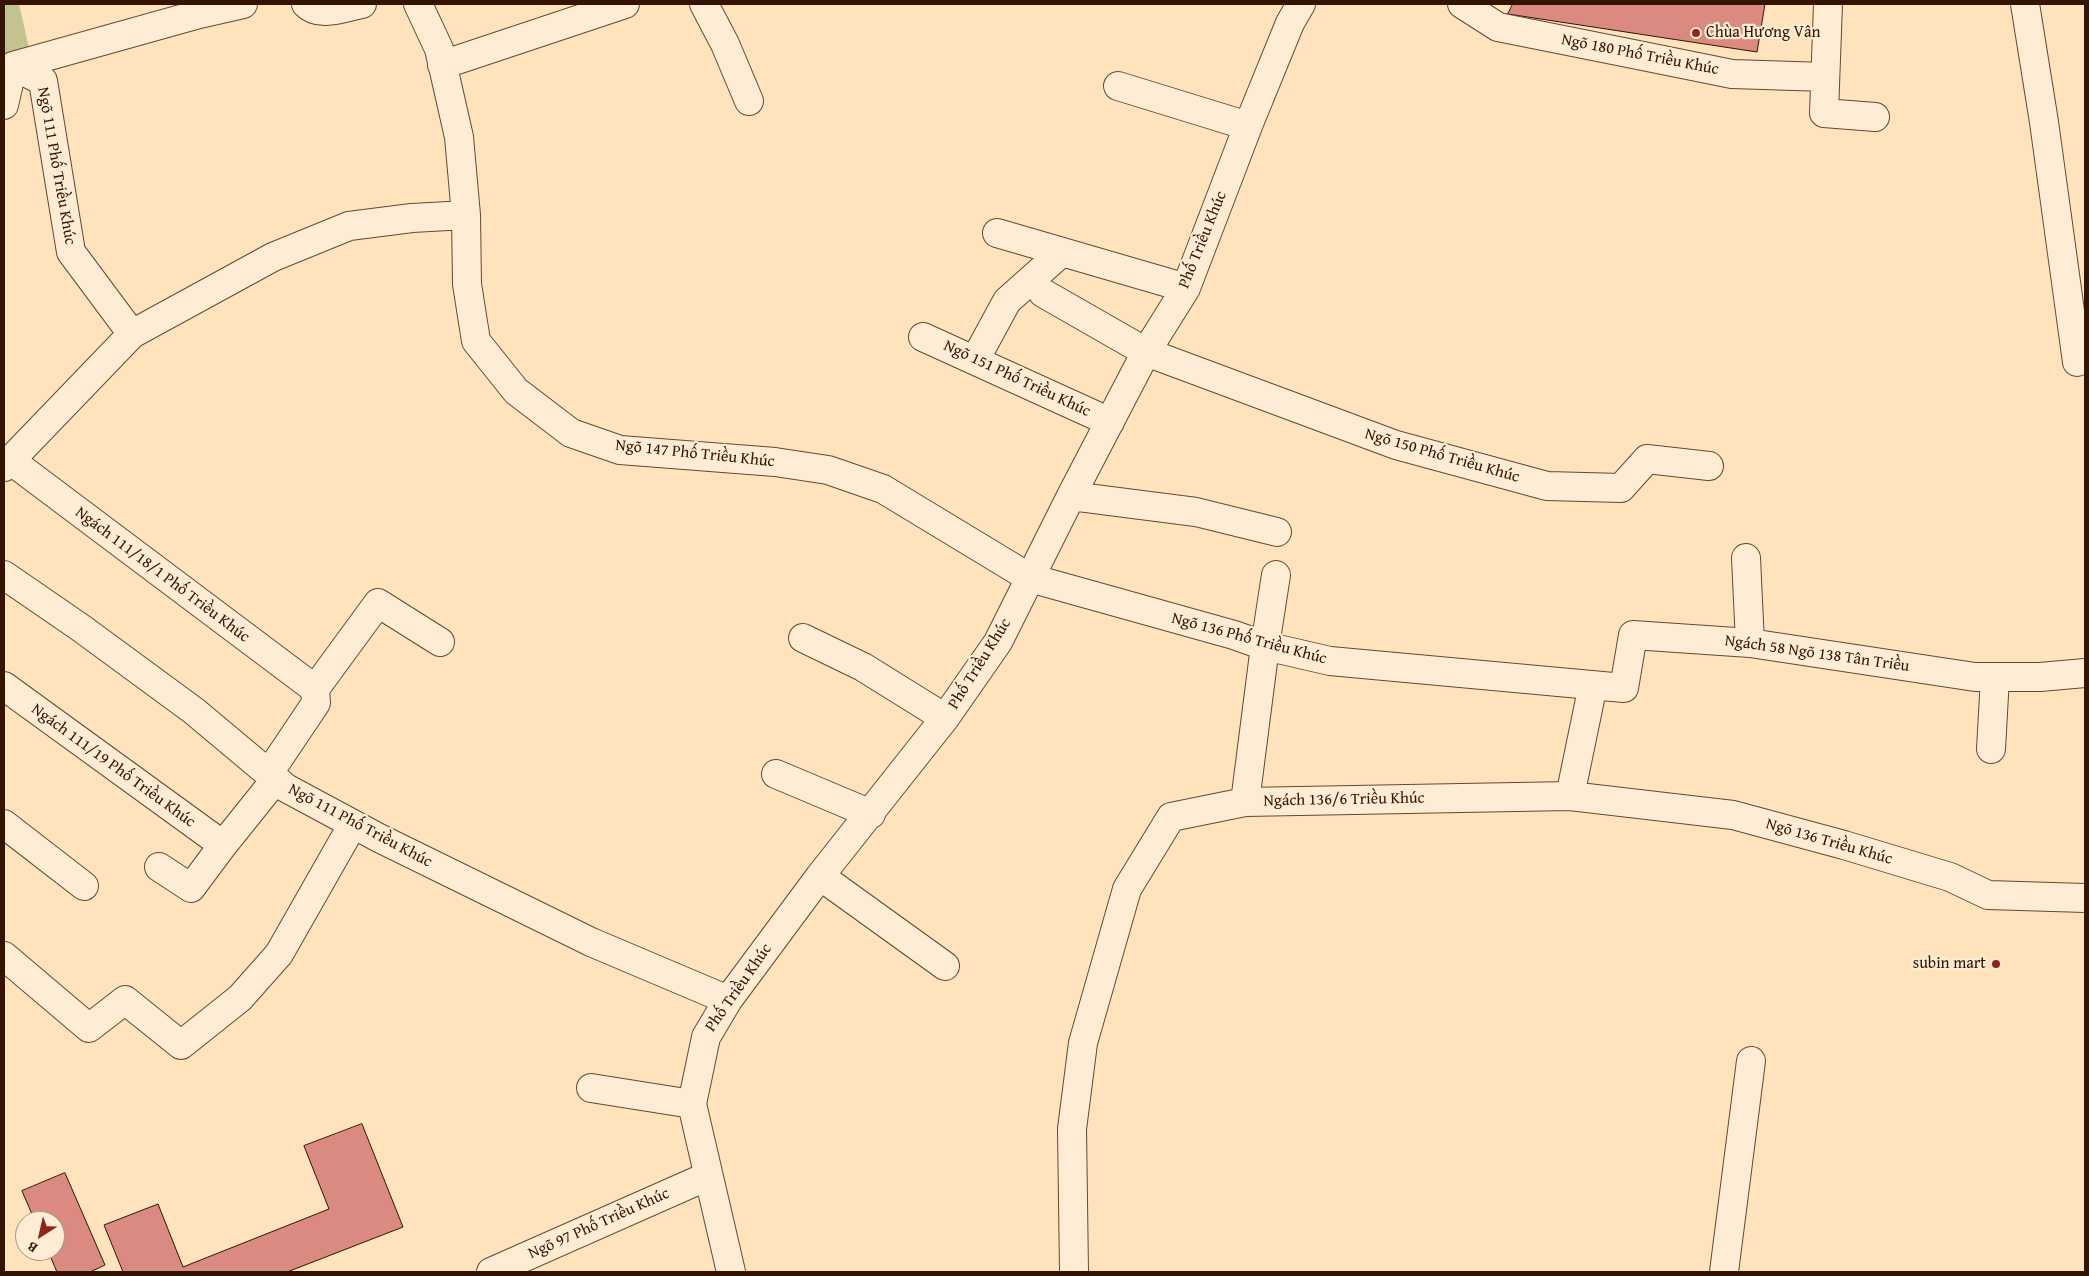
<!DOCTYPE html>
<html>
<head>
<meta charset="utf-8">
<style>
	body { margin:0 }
	#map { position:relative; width:2089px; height:1276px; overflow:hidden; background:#fee3bd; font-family:"Gentium Book Plus",serif }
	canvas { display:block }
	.frame { position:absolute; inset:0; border:5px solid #341303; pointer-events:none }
	.north { position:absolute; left:15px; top:1211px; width:50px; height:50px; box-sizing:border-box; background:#feedd4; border:1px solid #ad9680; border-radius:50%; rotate:215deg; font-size:14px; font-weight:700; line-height:20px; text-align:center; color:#341303 }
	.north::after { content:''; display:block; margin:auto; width:18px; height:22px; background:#8f2418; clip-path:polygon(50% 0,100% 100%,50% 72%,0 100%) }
</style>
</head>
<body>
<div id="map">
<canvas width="2089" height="1276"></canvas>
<div class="frame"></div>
<div class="north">B</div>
</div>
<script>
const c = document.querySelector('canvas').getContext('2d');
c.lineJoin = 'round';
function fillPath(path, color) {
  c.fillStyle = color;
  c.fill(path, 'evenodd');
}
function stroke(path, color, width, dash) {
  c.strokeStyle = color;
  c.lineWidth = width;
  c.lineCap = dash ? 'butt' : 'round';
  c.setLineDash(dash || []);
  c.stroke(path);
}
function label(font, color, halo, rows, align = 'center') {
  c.font = font + ' "Gentium Book Plus",serif';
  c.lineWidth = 4.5;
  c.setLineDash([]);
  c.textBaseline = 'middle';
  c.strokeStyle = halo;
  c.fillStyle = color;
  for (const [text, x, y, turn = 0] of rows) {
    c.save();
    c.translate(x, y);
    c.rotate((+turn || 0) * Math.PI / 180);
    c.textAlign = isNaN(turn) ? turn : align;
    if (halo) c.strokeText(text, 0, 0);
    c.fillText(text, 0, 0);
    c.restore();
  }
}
fillPath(new Path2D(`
	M4 4H19L31 57 4 62Z`), '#c3c38f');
const building = new Path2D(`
	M1513 4H1765L1757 52 1508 14Z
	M362 1124 403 1227 287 1272H123L104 1225 158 1204 183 1267 329 1209 304 1146Z
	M65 1173 105 1265 90 1272H57L48 1251H55V1221H35L22 1191Z`);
fillPath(building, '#da8a81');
stroke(building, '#341303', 1);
const minor = new Path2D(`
	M306 4C319 18 345 7 362 4
	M418 4 439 49 459 137 466 215 467 284 476 341 516 391 571 433 620 450 775 462 828 470 883 489 1030 578 1234 635 1265 646 1330 661 1624 688 1633 635 1750 643 1975 677H2040L2085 673
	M704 4 725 44 749 101
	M1462 4 1498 27 1633 54 1732 74 1825 77
	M1828 4 1824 113 1875 117
	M2025 4 2044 122 2077 362
	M442 65 625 4
	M13 66 43 81 71 252 132 334
	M13 66 199 14 243 4
	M1118 86 1248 126
	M4 105 13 66
	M997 233 1186 288
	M1043 293 1146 352 1396 445 1547 486 1621 488 1647 459 1709 466
	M923 337 1110 422
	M975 360 1007 301 1062 252
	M10 460 315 689
	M4 467 132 334 273 257 349 226 412 218 466 215
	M1071 496 1196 512 1277 532
	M1746 558 1750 643
	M4 575 81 628 194 711 286 788 379 838 591 942 728 1000
	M1276 575 1265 646 1245 802 1570 796 1733 815 1844 845 1950 877 1988 895 2085 898
	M803 638 863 667 945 718
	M4 686 223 845 276 779
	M1991 749 1995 677
	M269 773 316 703 315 689 378 603 440 642
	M776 774 871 814
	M1570 796 1593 685
	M4 824 84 886
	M159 867 191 888 223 845
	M820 876 945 966
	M4 956 89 1028 125 1000 181 1045 240 998 279 954 353 824
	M591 1088 692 1104
	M491 1272 708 1176
	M731 1272 692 1104 706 1037 728 1000 820 876 945 718 998 642 1071 496 1146 352 1186 288 1248 126 1290 23 1301 4
	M1074 1272 1072 1129 1083 1043 1127 889 1171 817 1245 802
	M1724 1272 1751 1061`);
stroke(minor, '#664732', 30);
stroke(minor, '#feedd4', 28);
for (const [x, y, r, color] of [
	[1696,33,5,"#8f2418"],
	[1996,964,5,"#8f2418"]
]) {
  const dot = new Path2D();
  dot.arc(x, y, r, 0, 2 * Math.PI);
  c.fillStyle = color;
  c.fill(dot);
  stroke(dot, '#feedd4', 2);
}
label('16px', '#341303', '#feedd4', [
	["Chùa Hương Vân",1706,33],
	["subin mart",1986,964,"right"]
], 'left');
label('16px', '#341303', '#feedd4', [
	["Ngõ 180 Phố Triều Khúc",1640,55,11],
	["Ngõ 111 Phố Triều Khúc",56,166,80],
	["Phố Triều Khúc",1203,240,-68],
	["Ngõ 151 Phố Triều Khúc",1017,379,25],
	["Ngõ 147 Phố Triều Khúc",695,454,6],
	["Ngõ 150 Phố Triều Khúc",1442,456,16],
	["Ngách 111/18/1 Phố Triều Khúc",162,575,37],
	["Ngõ 136 Phố Triều Khúc",1249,639,15],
	["Ngách 58 Ngõ 138 Tân Triều",1817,654,8],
	["Phố Triều Khúc",980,664,-58],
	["Ngách 111/19 Phố Triều Khúc",113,766,36],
	["Ngách 136/6 Triều Khúc",1344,800,-1],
	["Ngõ 111 Phố Triều Khúc",360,826,28],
	["Ngõ 136 Triều Khúc",1829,842,16],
	["Phố Triều Khúc",739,988,-55],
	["Ngõ 97 Phố Triều Khúc",599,1224,-24]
]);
</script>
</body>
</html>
